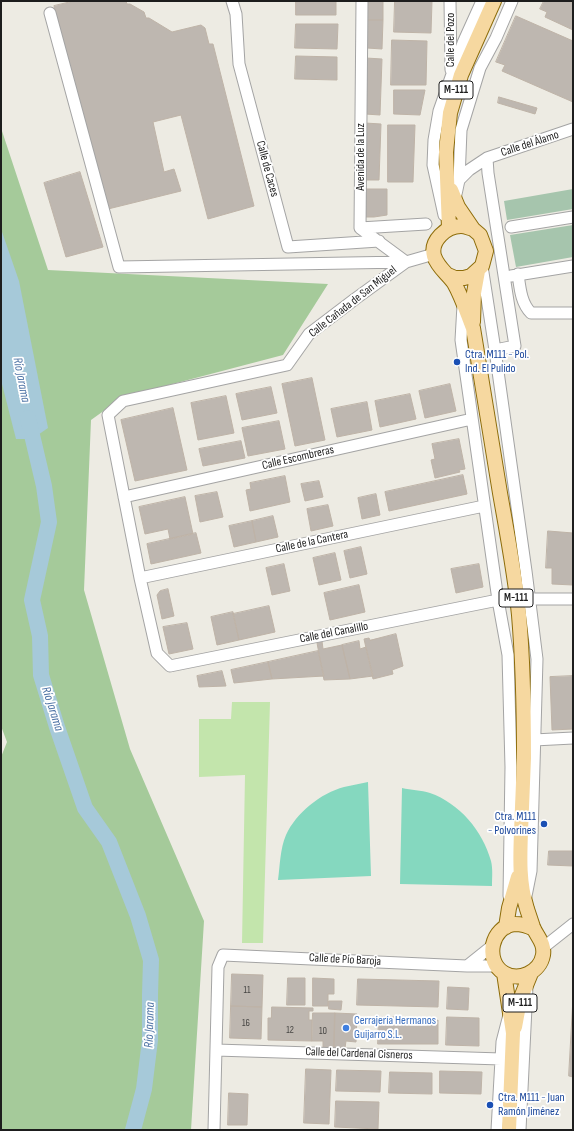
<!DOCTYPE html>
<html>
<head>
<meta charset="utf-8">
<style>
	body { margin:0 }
	#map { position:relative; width:574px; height:1131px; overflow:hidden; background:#edebe3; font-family:"Sofia Sans Condensed",sans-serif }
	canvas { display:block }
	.frame { position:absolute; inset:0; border:2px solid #1d1d1d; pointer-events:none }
</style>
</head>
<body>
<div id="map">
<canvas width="574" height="1131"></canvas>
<div class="frame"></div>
</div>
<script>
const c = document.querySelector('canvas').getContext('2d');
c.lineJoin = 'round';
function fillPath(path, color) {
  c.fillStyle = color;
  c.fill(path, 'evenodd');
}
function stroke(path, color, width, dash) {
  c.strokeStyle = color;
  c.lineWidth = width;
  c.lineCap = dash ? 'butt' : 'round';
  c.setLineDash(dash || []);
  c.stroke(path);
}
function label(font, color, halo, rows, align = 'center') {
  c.font = font + ' "Sofia Sans Condensed",sans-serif';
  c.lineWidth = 3.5;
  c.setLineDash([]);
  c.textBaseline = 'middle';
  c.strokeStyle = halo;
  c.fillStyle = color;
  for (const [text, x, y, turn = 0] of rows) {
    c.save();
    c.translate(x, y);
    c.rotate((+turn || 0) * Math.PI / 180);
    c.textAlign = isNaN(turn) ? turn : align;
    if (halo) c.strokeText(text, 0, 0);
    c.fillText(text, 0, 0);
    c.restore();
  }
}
fillPath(new Path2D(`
	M232 702H270L263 943H242L245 775 199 777V719H231Z`), '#c3e5ac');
fillPath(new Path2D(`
	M1 128 48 270 328 284 283 355 123 397 91 420 84 590 130 749 204 921 191 1130H1V757L7 742 1 726Z`), '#a5ca9a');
fillPath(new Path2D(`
	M573 189V209L507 220 504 201Z
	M573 225V257L516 267 510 235Z`), '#a6c5ad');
fillPath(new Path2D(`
	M368 782 371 876 278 880C280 865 280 849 286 835 296 813 321 793 344 787 352 785 360 784 368 782Z
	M402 788C411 790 421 790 430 793 459 803 483 831 491 861 493 869 492 878 492 886L400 884Z`), '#85d8bf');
fillPath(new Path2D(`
	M1 229 19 281 48 428 32 439H16L1 380Z`), '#a6c9d9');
stroke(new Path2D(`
	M28 418 44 486 49 522 32 600 40 636 41 675 57 727 85 808 109 842 138 916 151 960 150 995V1040L144 1089 133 1130`), '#a6c9d9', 16);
const building = new Path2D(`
	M74 1H126L127 4H130L144 12 146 18H149L172 32 201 25 205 28 209 44H213L254 206 208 219 181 115 153 122 164 172 174 169 181 191 108 209 54 6Z
	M296 1H336V15H296Z
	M367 1H383V20H367Z
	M395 1H432L431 33 394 32Z
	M544 1H568L573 3V30L545 17 547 12 540 9Z
	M516 16 573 41V102L502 71 505 65 496 62Z
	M367 20H383L382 49 367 48Z
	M296 24H338L337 49 295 48Z
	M392 40 427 41 426 85H391Z
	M296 56 337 57V80L295 79Z
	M366 58 382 59 380 115 365 114Z
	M394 90H425L420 115 394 114Z
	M499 97 537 108 535 114 498 103Z
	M365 123 381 124 379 180H364Z
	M388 125H415L413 182H388Z
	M80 172 103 247 66 257 44 183Z
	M364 189H387V215L374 217H364Z
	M312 378 325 440 295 446 282 384Z
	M450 384 456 411 425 418 419 391Z
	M271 387 277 413 242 420 236 394Z
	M410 394 416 419 380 427 375 401Z
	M226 396 234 433 198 440 191 403Z
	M367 402 372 430 337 437 331 409Z
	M173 408 187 470 135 481 121 420Z
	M279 421 285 449 248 456 242 428Z
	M459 439 465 469 459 470 460 472 435 478 431 460 435 459 432 444Z
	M241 441 245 458 203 466 199 449Z
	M463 475 467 494 389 511 385 492Z
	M285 476 290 502 250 511 246 490 251 489 250 483Z
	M319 481 323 497 305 501 301 484Z
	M217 492 223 517 200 522 195 496Z
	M376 494 380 515 362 519 358 498Z
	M185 497 193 534 170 539 168 529 145 534 139 507Z
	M328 505 333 526 311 531 307 509Z
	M273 516 278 537 256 542 252 521Z
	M252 521 256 542 234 547 229 526Z
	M548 531 573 533V585L552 584V568H546Z
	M196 533 201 553 151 564 147 544Z
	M361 547 367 574 350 578 344 551Z
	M335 553 341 580 319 585 313 558Z
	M284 564 290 591 272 595 266 568Z
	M479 564 483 587 456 593 451 569Z
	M359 585 365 612 330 620 324 593Z
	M168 589 174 616 162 619 157 595 160 591Z
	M269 606 275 632 239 640 233 614Z
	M233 612 239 640 217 645 211 617Z
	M187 623 193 649 169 654 163 627Z
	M396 634 403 666 392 670 393 674 373 679 364 639 369 638 370 640Z
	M322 641 323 649 342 645 350 679 324 680 317 643Z
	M359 641 360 649 366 647 373 676 350 679 342 645Z
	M318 651 324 676 272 679 268 662Z
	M268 662 272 679 234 683 231 670Z
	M222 671 226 686 199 687 197 676Z
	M573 676V729L552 730 550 677Z
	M549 851H573V866L548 865Z
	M232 974 263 975 262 1007 231 1006Z
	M288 978H305V1005H287Z
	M313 978 334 979V994H328V1006H313Z
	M358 979 439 981 438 1007 357 1005Z
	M448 987 469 988 468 1010 447 1009Z
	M573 998V1077L569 1076Z
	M329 1001H342L341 1010 329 1009Z
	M231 1006 262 1007 261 1039 230 1038Z
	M272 1007 313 1008V1011H309V1020H312V1041L268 1040V1018H271Z
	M313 1013H335L334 1048 323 1047V1041H312Z
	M335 1013 357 1014 356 1042 346 1041 345 1048H334Z
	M379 1017H399V1020H438V1044H378Z
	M447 1017 479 1018V1046L446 1045Z
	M306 1069 331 1070 329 1124 304 1123Z
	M337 1070 381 1071 380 1092 336 1091Z
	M440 1071 482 1072 481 1094 440 1093Z
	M390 1072 432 1073V1094L389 1093Z
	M229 1093 248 1094 247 1125H228Z
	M336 1101 379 1102 378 1129 335 1127Z`);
fillPath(building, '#beb7b0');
stroke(building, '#beb3a7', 1);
const minor = new Path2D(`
	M232 1 236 14 239 64 288 247 379 241
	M362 1 360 228 406 262 434 254
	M450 1 451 70
	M50 13 119 267 406 262 355 299 309 334 287 365 123 401 108 415 140 578 157 653 170 666 498 600
	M487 158 488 173 515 346 495 350
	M459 180 469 170 487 158 573 129
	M455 199 459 180 461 130 480 68 496 38 512 1
	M444 215 433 165 434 140 439 111 463 43 482 1
	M511 227 573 217
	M360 228 426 224
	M482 266 495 350 526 571 537 659 531 871 526 896
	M518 274C520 288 521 303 531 313H573
	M511 276 573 266
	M463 305 461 340 498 600 508 655 511 767 509 896
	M124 497 472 419
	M140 578 484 506
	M530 599H573
	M534 740 573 738
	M544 947 573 924
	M467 966 492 946
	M216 1050 501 1059
	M214 1130 218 967 223 955 467 966H496
	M497 1130 502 1042 509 1015
	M520 1130 527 987`);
const major = new Path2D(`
	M449 228 446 152 450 113 461 75 494 1
	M473 229C469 228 465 226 461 226 446 226 430 241 434 256 438 268 447 273 454 283 462 297 467 313 473 328 482 383 491 438 500 493 507 533 515 574 519 615 523 663 524 711 524 758 523 783 522 807 521 832 520 858 519 883 527 909 529 915 531 921 533 927 537 937 545 943 543 955 540 972 519 982 504 973 484 961 491 926 515 924 522 924 528 926 534 929
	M448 275 455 278H464L471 276 482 266 486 251 480 235 473 229 458 207 451 190
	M473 322 474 293 478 271
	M506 927 509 908 518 877
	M504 973 513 1033 509 1130
	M515 1027 520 1000 531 973`);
stroke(minor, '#a4a4a4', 13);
stroke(major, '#8d6c09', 16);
stroke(minor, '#fff', 11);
stroke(major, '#f6d8a0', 14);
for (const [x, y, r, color] of [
	[457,362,4,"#1a4fb4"],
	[544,824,4,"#1a4fb4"],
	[346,1028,4,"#3f7fe0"],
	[490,1105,4,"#1a4fb4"]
]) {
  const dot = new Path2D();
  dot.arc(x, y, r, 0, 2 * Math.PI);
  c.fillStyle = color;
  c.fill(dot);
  stroke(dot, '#fff', 1.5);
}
label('10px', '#454442', null, [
	["11",247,990],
	["16",246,1023],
	["12",290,1030],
	["10",323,1031]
]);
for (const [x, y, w] of [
	[456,90,34],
	[516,598,34],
	[520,1003,34]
]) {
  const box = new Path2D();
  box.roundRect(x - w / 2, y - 9, w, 18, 3);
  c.fillStyle = '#fff';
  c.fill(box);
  stroke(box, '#1d1d1d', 1);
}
label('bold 11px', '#1d1d1d', null, [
	["M-111",456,90],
	["M-111",516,598],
	["M-111",520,1003]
]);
label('12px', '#1d1d1d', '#fff', [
	["Calle del Pozo",451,40,-90],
	["Calle del Álamo",530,144,-18],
	["Avenida de la Luz",361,157,-90],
	["Calle de Caces",267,169,75],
	["Calle Cañada de San Miguel",353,302,-38],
	["Calle Escombreras",298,458,-13],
	["Calle de la Cantera",312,542,-12],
	["Calle del Canalillo",334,633,-11],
	["Calle de Pío Baroja",345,960,3],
	["Calle del Cardenal Cisneros",359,1054,2]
]);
label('12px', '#164399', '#fff', [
	["Ctra. M111 - Pol.",465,355],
	["Ind. El Pulido",465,369],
	["Ctra. M111",536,817,"right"],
	["- Polvorines",536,831,"right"],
	["Ctra. M111 - Juan",498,1098],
	["Ramón Jiménez",498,1112]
], 'left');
label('12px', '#366cbe', '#fff', [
	["Cerrajería Hermanos",354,1021],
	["Guijarro S.L.",354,1035]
], 'left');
label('italic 13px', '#4f74a6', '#fff', [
	["Río Jarama",21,380,79],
	["Río Jarama",52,709,72],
	["Río Jarama",150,1025,-88]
]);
</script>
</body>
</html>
